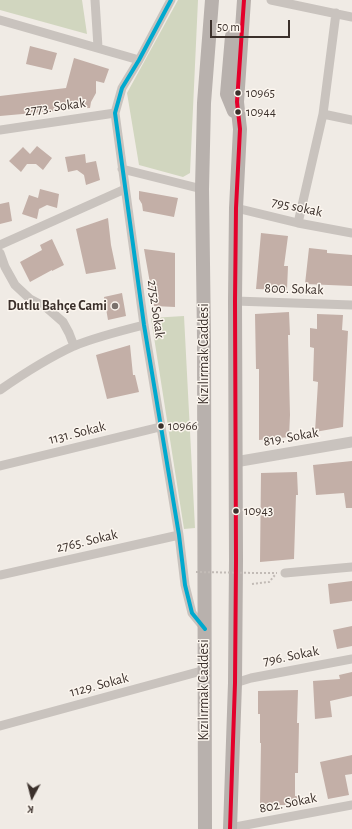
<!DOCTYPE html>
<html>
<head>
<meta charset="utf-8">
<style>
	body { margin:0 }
	#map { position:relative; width:352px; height:829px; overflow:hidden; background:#f0ebe5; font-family:"Alegreya Sans",sans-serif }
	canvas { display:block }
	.north { position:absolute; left:12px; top:777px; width:40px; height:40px; -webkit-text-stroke:3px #fbf5ee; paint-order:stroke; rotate:187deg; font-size:11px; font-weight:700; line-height:16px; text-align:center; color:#3b302b }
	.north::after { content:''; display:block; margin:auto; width:14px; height:18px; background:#3b302b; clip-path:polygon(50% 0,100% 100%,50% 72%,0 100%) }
	.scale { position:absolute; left:210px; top:20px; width:80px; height:18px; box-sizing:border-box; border:2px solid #3b302b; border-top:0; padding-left:5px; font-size:12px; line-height:14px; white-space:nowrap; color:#3b302b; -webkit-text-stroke:3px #fbf5ee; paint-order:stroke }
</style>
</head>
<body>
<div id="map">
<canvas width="352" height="829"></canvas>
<div class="north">K</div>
<div class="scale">50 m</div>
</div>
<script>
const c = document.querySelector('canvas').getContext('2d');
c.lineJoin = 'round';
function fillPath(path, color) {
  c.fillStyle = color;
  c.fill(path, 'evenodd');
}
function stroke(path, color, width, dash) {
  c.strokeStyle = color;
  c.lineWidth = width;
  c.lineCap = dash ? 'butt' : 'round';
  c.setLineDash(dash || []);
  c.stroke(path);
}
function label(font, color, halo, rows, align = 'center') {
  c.font = font + ' "Alegreya Sans",sans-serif';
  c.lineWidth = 3;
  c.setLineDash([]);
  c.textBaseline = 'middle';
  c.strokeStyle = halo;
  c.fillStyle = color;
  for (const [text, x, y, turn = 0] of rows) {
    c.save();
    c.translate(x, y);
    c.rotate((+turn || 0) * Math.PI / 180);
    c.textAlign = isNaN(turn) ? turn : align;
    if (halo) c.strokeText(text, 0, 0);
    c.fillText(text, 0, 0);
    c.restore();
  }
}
fillPath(new Path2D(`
	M0 0H82L87 34 0 10Z
	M178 0H198L190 173 183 177 139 165 127 93Z
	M184 316 195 528 184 529 151 318Z`), '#d1d6bf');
fillPath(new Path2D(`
	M30 46 57 53 52 70 26 64Z
	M74 58 109 69 104 83 96 81V93L91 102 90 108 56 109V111L0 116V96L66 88Z
	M37 146 52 158 43 170 36 164H27L21 172 9 161 23 147 30 154Z
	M85 154 86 163 96 161 100 180 86 185 84 175 77 170 68 172 65 157Z
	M40 189 59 194 57 208 47 205 39 209 37 219 22 214 29 195 38 198Z
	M139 191 178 198 174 217 143 211 142 204 139 199Z
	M9 202 12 221 0 224V204Z
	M108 218 111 245 116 269 86 274 76 229Z
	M261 233 288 236 284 266H288L287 290 256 289Z
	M52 239 64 265 52 271V270L30 282 20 262 42 250 40 245Z
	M309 248 327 250V253L352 255V286L305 284Z
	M144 249 175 253V307L154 306Z
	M122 293 126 316 108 320 104 297Z
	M289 312 290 335H288L290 415 289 437 259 440V369H256L255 314Z
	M317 314 343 315 342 330 348 331 343 427 315 432 318 382 313 381 314 348 310 347V328L317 329Z
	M130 345 133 375H135L139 392 107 399 96 355Z
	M352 461V508H346L344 493 316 495 313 465Z
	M297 472 298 495H296L294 559 260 562 261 473Z
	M352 581V601L330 604 328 584Z
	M352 626V646L337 649 333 630Z
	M352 672V696L330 701 332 717 315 719 313 681 340 679 339 675Z
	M298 690 297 723H299L298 773H295V796H298V805H260L261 743H260V714H258V691Z
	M352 755V774L345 775 349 795 328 799 320 762Z`), '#c3afa7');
stroke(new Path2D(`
	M256 573H277
	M252 584 269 582 275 575`), '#c2bbb6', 2, [2, 2]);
stroke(new Path2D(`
	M95 0 98 47
	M171 0 139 60 122 88 115 113 144 325 179 535 185 585 192 613 205 629
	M271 0 352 17
	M0 20 139 60
	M323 114 352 120
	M0 130 115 113
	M122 169 202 189
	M236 208 298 223 352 233
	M298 223 323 114 336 13
	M0 245 125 189
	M0 253 5 267 15 285 30 299 47 308 63 322 69 333 74 346
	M235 301 352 305
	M0 390C23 374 48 358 74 346 96 337 120 331 144 325
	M0 466 160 427
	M285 573 352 567
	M0 575 179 535
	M235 683 251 678 352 659
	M0 726 205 670
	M230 828 352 805`), '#c9c3be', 9);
stroke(new Path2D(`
	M235 462 352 442`), '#c9c3be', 11);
stroke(new Path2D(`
	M232 36 227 94 234 111
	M205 829 204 338 202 189 204 103 212 0
	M230 829 235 683 236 561 235 301 236 208 240 129 237 102 244 0`), '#b8b1ad', 14);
stroke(new Path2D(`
	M196 572 256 573`), '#c2bbb6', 2, [2, 2]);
stroke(new Path2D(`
	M230 829 235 683 236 561 235 301 236 208 240 129 237 102 244 0`), '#e4002b', 4);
stroke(new Path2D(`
	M171 0 139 60 122 88 115 113 144 325 179 535 185 585 192 613 205 629`), '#00a9ce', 4);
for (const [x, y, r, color] of [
	[238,93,3.5,"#3b302b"],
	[238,112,3.5,"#3b302b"],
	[115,306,4,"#7a716c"],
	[161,426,3.5,"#3b302b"],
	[236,511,3.5,"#3b302b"]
]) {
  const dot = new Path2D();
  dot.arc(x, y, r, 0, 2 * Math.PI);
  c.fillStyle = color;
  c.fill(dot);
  stroke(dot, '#fbf5ee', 1.5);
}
label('13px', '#3b302b', '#fbf5ee', [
	["10965",246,93],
	["10944",246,112],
	["10966",168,426],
	["10943",244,511]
], 'left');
label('14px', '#3b302b', '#fbf5ee', [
	["2773. Sokak",55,107,-8],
	["795 sokak",297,207,12],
	["800. Sokak",294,289,2],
	["2752 Sokak",156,309,82],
	["Kızılırmak Caddesi",204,354,-90],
	["1131. Sokak",77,433,-14],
	["819. Sokak",291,437,-10],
	["2765. Sokak",87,541,-13],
	["796. Sokak",291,656,-11],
	["1129. Sokak",99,685,-15],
	["Kızılırmak Caddesi",204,690,-90],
	["802. Sokak",288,803,-11]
]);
label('bold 14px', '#3b302b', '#fbf5ee', [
	["Dutlu Bahçe Cami",107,306]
], 'right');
</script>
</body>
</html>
